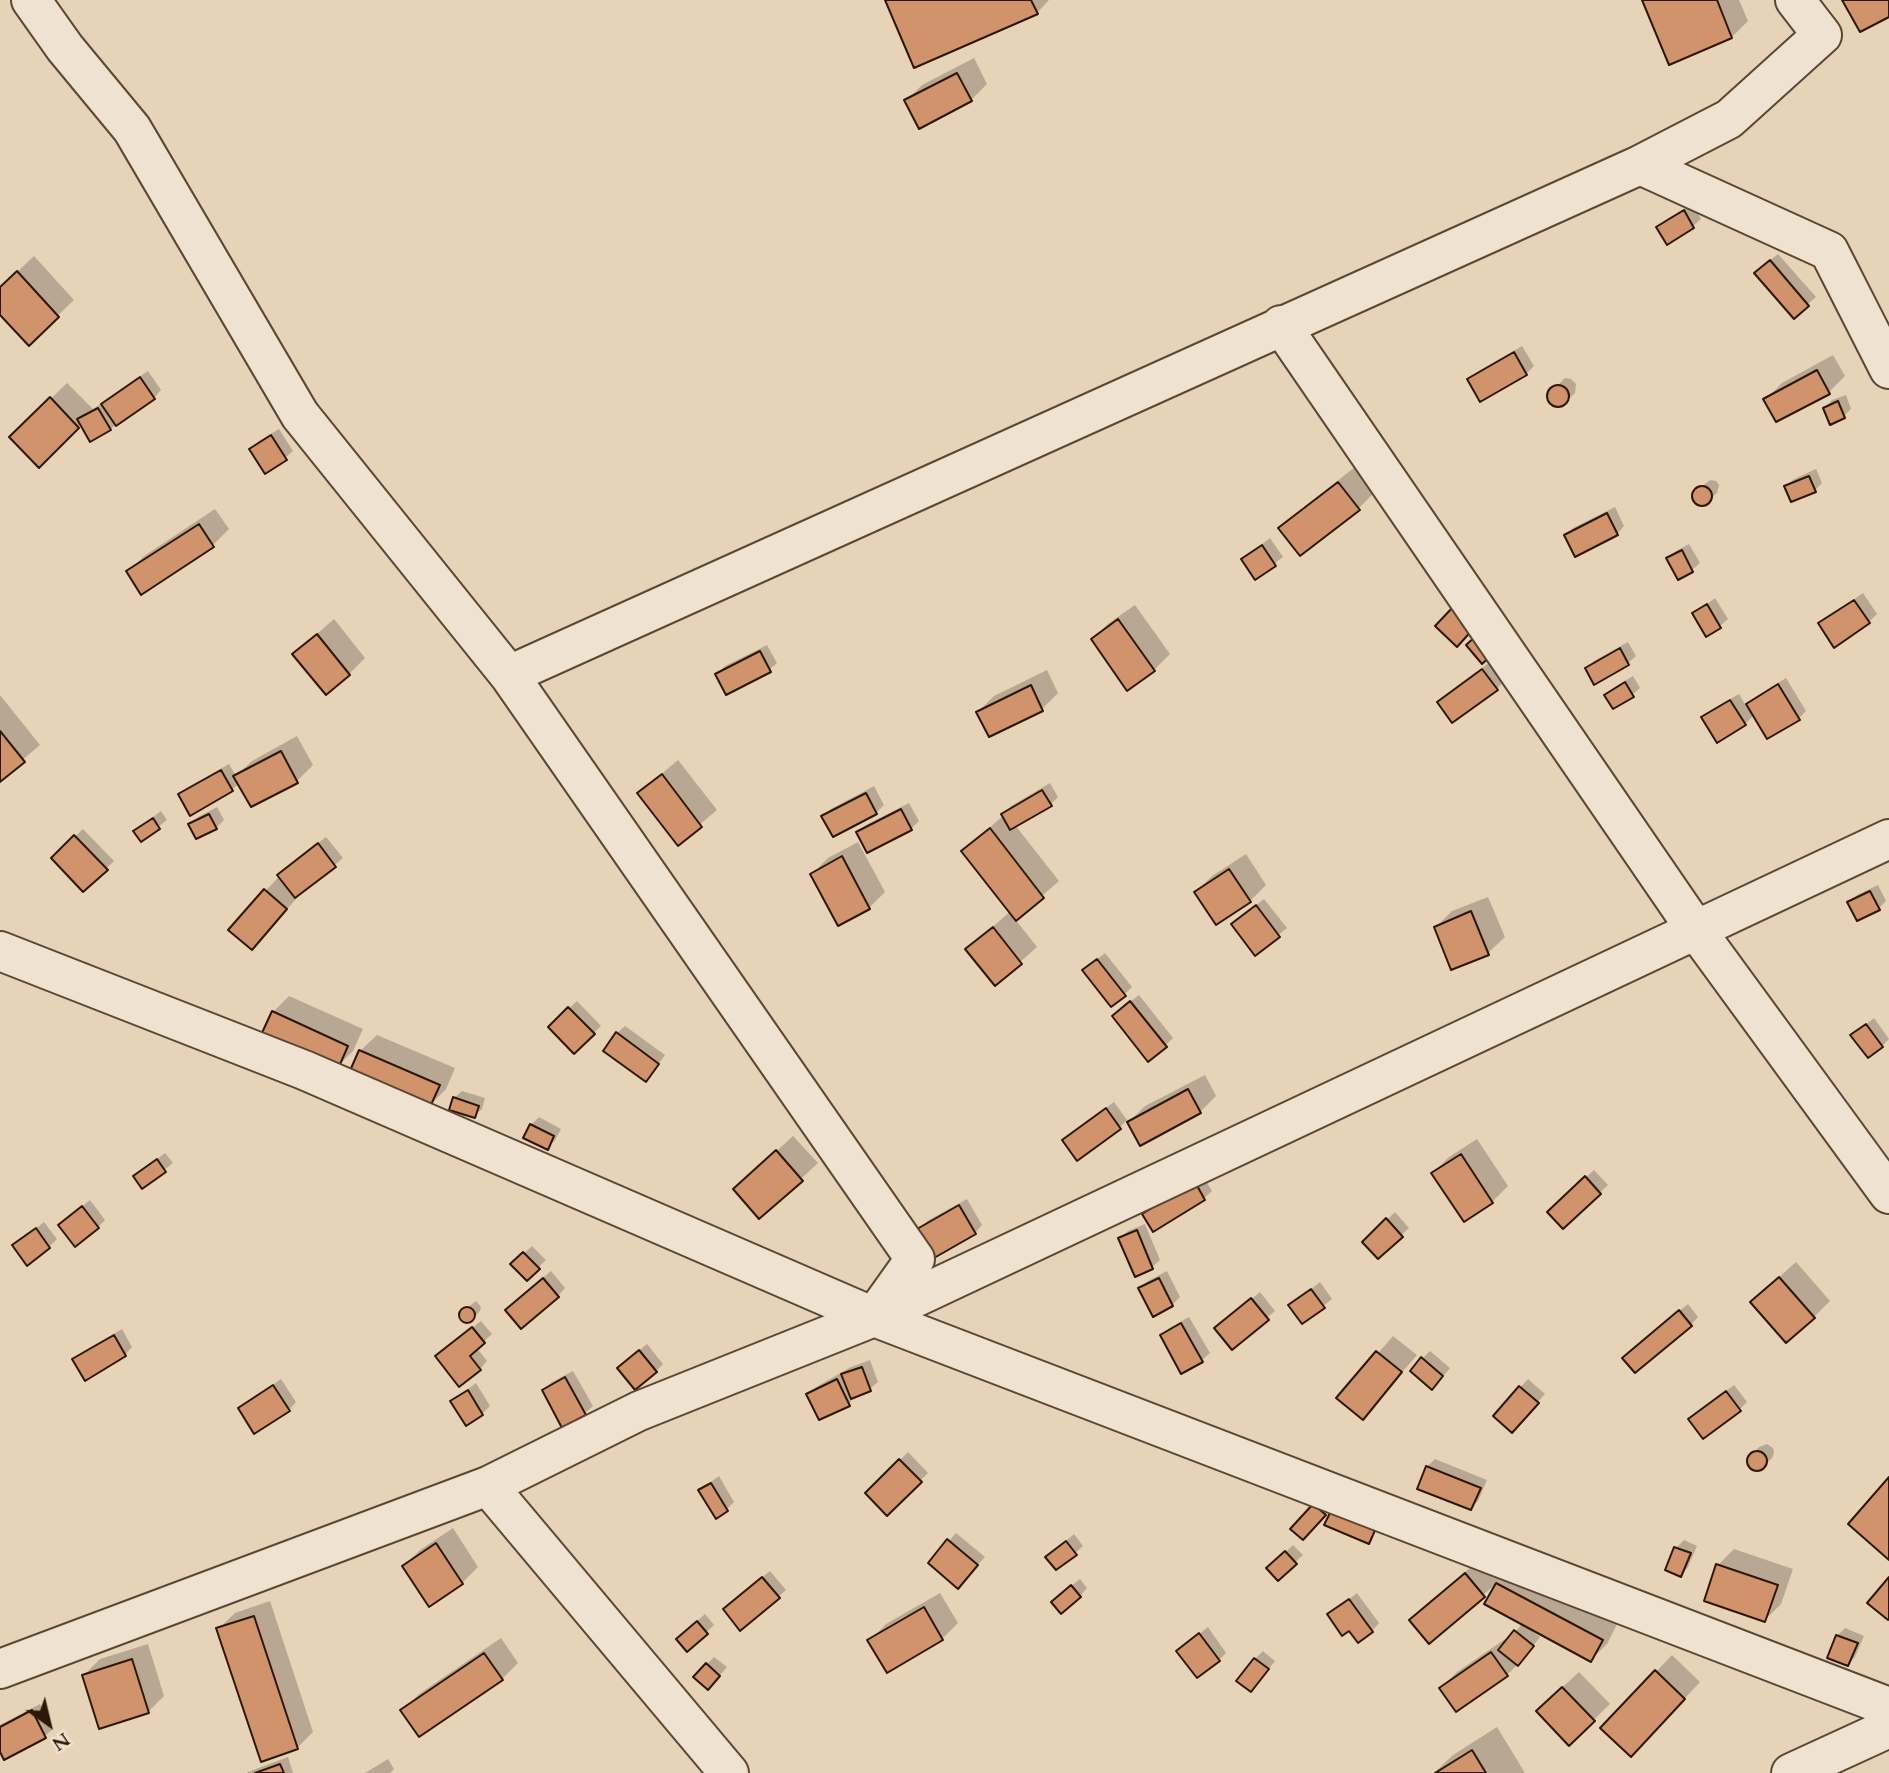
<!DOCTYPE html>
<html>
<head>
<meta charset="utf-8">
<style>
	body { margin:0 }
	#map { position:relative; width:1889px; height:1773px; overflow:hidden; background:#e6d3b8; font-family:Cardo,serif }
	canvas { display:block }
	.north { position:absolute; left:14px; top:1689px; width:70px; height:70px; -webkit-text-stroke:5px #efe2d1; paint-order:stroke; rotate:146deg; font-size:19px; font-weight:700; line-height:28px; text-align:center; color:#2d1805 }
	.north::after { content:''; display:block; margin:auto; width:24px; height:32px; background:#2d1805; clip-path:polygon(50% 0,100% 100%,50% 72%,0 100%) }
</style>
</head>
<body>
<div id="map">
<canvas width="1889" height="1773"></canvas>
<div class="north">N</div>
</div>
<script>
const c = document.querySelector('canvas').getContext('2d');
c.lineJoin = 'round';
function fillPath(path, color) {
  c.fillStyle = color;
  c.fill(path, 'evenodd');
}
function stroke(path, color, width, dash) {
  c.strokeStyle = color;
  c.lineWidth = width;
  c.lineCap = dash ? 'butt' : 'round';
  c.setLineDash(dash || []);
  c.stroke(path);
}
fillPath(new Path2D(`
	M887 0H1049L1037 13Z
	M1644 0H1739L1748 21 1732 37 1670 63Z
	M974 58 987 84 971 100 906 101 922 85Z
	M1692 204 1701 219 1693 226 1667 243 1658 228 1665 220Z
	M1778 254 1816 297 1794 316 1764 265Z
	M34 256 74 300 29 343 0 312V288Z
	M1522 346 1534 366 1526 374 1469 379 1477 372Z
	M1833 355 1845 376 1829 392 1766 399 1782 383Z
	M148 371 161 390 154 398 110 429 82 423 39 465 12 437 67 383 93 409Z
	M1565 378 1571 379 1576 384 1575 393 1567 401 1556 405 1550 399V393Z
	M1846 395 1851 409 1844 416 1825 408 1832 400Z
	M279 429 293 451 285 458 251 449 259 441Z
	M1355 467 1375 492 1359 508 1300 554 1281 529 1297 513Z
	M1816 469 1822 483 1815 490 1787 486 1794 479Z
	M1710 480 1716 481 1719 485 1717 493 1704 504 1698 503 1694 496 1696 491Z
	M1615 507 1624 526 1617 534 1566 535 1573 528Z
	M215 509 229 529 213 545 141 592 128 572 144 556Z
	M1270 538 1283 557 1255 578 1243 559Z
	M1689 544 1700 563 1692 570 1669 558 1676 551Z
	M1863 593 1877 614 1869 622 1820 624Z
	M1715 598 1728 619 1720 626 1694 614Z
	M1135 605 1170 654 1154 670 1093 639 1109 623Z
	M334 619 365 658 349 674 294 654Z
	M1628 642 1636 656 1628 663 1594 682 1587 668 1594 661Z
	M767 645 777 663 769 670 717 674 725 666Z
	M1490 662 1504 681 1497 689 1439 702Z
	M1047 670 1058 693 1042 709 978 712 994 696Z
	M1633 676 1640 688 1632 695H1606L1613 688Z
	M1786 678 1806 711 1799 718 1754 715 1745 724 1703 718 1711 710 1739 694 1746 706 1756 697Z
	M0 695 40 745 0 779Z
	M297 736 313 765 297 781 239 783 232 790 180 795 188 787 229 764 236 776 252 761Z
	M678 760 717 810 678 843 639 793Z
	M1050 783 1058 797 1051 804 1015 825 1059 881 1015 919 1037 947 995 984 967 949 1011 911 963 851 1004 815 1011 806Z
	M874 786 884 805 876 813 824 816 831 809Z
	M909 803 919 821 911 829 858 833 866 825Z
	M217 807 224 820 216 828 191 825 198 817Z
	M161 811 167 820 141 840 135 831Z
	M83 829 114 861 84 890 53 858Z
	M326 837 343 858 303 891 267 932 230 929 287 868Z
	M858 842 885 892 869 908 812 874 828 858Z
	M1246 854 1266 885 1250 901 1196 892 1212 876Z
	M1878 885 1886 901 1879 908 1849 902 1857 895Z
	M1488 897 1505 937 1488 953 1452 968 1436 927 1452 911Z
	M1264 899 1287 928 1256 953 1241 917Z
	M1105 953 1132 987 1124 995 1092 963Z
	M1139 995 1173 1038 1165 1046 1122 1008Z
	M289 996 363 1029 353 1051 337 1067 273 1012Z
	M577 1001 601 1026 574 1051 550 1027Z
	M1874 1018 1889 1039 1882 1046 1853 1035Z
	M625 1026 665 1055 653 1072 617 1033Z
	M377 1035 455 1068 446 1089 430 1105 360 1051Z
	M1205 1075 1216 1096 1200 1112 1129 1122 1145 1106Z
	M462 1091 485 1098 482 1109 474 1116 454 1098Z
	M1114 1102 1127 1120 1119 1128 1072 1133Z
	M539 1117 561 1129 555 1140 547 1148 531 1125Z
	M793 1136 818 1163 760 1217 735 1189Z
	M1477 1139 1508 1186 1492 1202 1433 1173 1449 1157Z
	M165 1153 173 1163 143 1187 135 1176Z
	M1594 1170 1608 1185 1563 1227 1549 1212Z
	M1203 1176 1212 1191 1204 1198 1153 1229 1145 1214 1152 1207Z
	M967 1199 982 1225 975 1233 920 1229 927 1221Z
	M90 1200 105 1220 98 1227 68 1218Z
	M1395 1212 1409 1228 1378 1257 1364 1242Z
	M44 1222 57 1239 49 1247 15 1245Z
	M1145 1224 1160 1260 1152 1267 1135 1274 1120 1238 1128 1231Z
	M532 1246 546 1260 527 1279 513 1264Z
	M1796 1262 1830 1301 1814 1317 1769 1286Z
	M551 1271 565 1288 558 1296 514 1302Z
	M1167 1271 1180 1297 1172 1305 1140 1288 1148 1281Z
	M1320 1282 1332 1299 1303 1322 1291 1305Z
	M1260 1292 1275 1311 1232 1347 1224 1321Z
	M476 1301 481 1307 480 1311 472 1319 463 1320 462 1312Z
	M1688 1304 1698 1317 1691 1325 1632 1350Z
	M1189 1317 1210 1353 1202 1360 1182 1372 1162 1336 1169 1328Z
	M481 1321 492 1334 477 1348 487 1361 480 1369 445 1349Z
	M122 1329 132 1347 125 1355 74 1360 82 1352Z
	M1393 1336 1417 1355 1362 1418 1339 1398Z
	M647 1344 663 1364 656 1371 627 1360Z
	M1430 1351 1450 1368 1440 1380 1422 1359Z
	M870 1360 878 1382 870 1389 855 1395 849 1404 808 1395 816 1387 851 1367Z
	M573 1371 593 1406 585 1413 544 1390 552 1382Z
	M281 1379 296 1402 289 1410 240 1408Z
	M1528 1379 1545 1394 1519 1423 1495 1416Z
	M476 1383 490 1406 482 1414 452 1401Z
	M1734 1385 1747 1402 1740 1409 1698 1412Z
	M1767 1444 1773 1448 1774 1453 1772 1458 1763 1467 1753 1469 1749 1461 1751 1456 1759 1447Z
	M908 1452 928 1473 887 1513 867 1493Z
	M1435 1459 1487 1480 1478 1501 1471 1508 1427 1467Z
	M719 1476 734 1502 727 1509 700 1490Z
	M453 1528 478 1567 462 1583 404 1566 420 1550Z
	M956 1533 985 1557 965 1579 949 1541Z
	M1074 1534 1083 1546 1075 1553 1055 1550Z
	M1684 1540 1697 1546 1688 1567 1681 1575 1676 1548Z
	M1293 1545 1303 1555 1278 1578 1269 1568Z
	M1734 1549 1793 1569 1781 1604 1765 1620 1718 1565Z
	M1481 1558 1501 1581 1514 1569 1617 1624 1607 1644 1591 1660 1529 1626 1528 1628 1540 1637 1523 1659 1507 1675 1456 1710 1441 1688 1457 1672 1508 1637 1509 1639 1523 1623 1487 1604 1498 1582 1429 1642 1411 1620Z
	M770 1571 786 1590 778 1597 732 1602Z
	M1080 1579 1087 1588 1080 1596 1061 1594Z
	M940 1593 958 1623 942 1639 870 1640 886 1624Z
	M1357 1593 1379 1623 1372 1631 1329 1615Z
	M270 1601 313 1732 297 1748 218 1629 235 1613Z
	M705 1614 714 1625 687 1650 686 1631Z
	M1208 1627 1226 1653 1219 1660 1178 1651Z
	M1845 1628 1864 1636 1855 1657 1848 1664 1837 1636Z
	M501 1638 518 1663 502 1679 403 1710 419 1694Z
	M148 1644 164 1696 148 1712 84 1675 100 1659Z
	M1263 1651 1275 1661 1259 1682 1255 1659Z
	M1672 1655 1700 1682 1647 1739 1603 1728Z
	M714 1657 727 1667 715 1681 695 1677Z
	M1579 1672 1610 1704 1569 1744 1554 1695Z
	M40 1704 53 1729 45 1736 5 1757 0 1748V1725Z
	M1497 1727 1525 1773H1434L1453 1755Z
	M288 1757 293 1773H247L248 1772Z
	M388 1759 394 1769 390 1773H365Z`), '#0003');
const building = new Path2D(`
	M885 0H1031L1038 14 914 68Z
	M1642 0H1717L1732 38 1669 65Z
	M1842 0H1889V17L1860 32Z
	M957 73 972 101 919 129 904 100Z
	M1684 210 1694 228 1667 245 1656 227Z
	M1770 260 1809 306 1794 319 1754 273Z
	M17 271 59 317 29 346 0 315V287Z
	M1514 352 1527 375 1480 402 1467 379Z
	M1817 370 1830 394 1776 422 1763 399Z
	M140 377 155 399 116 426 101 404Z
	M1547 396a11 11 0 1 1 22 0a11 11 0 1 1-22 0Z
	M50 397 79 428 39 468 9 437Z
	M1838 401 1845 418 1830 425 1823 408Z
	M98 408 111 430 90 442 77 419Z
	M271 435 287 460 265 474 249 449Z
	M1809 476 1816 492 1791 502 1784 486Z
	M1338 482 1360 510 1300 556 1278 528Z
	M1692 496a10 10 0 1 1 20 0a10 10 0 1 1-20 0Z
	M1607 513 1618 535 1575 557 1564 535Z
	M199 524 214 547 141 595 126 571Z
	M1262 545 1276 566 1255 580 1241 559Z
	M1682 550 1693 572 1678 580 1666 558Z
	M1854 600 1870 623 1834 648 1818 623Z
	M1707 604 1721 628 1706 637 1692 613Z
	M1453 607 1474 628 1457 647 1435 626Z
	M1118 619 1155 671 1127 691 1091 639Z
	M317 634 350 675 326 695 292 654Z
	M1476 636 1493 654 1482 664 1466 645Z
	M1620 648 1629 665 1594 685 1585 668Z
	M760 651 771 672 726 695 715 674Z
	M1482 669 1498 690 1452 723 1437 702Z
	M1625 682 1634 697 1613 709 1604 695Z
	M1778 684 1800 720 1767 739 1746 704Z
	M1031 685 1043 711 989 737 976 712Z
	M1730 700 1746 725 1717 743 1701 717Z
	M0 731 25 762 0 782Z
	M281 751 298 783 251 807 233 776Z
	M221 770 233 791 190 816 178 794Z
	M662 774 702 827 678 846 637 793Z
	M1042 790 1052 806 1010 830 1001 814Z
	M866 793 877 814 833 837 821 816Z
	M901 809 912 830 867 853 856 832Z
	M209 814 217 829 196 839 188 824Z
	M153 818 160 829 141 842 133 831Z
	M990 828 1044 898 1016 921 961 851Z
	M74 835 108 870 83 892 51 858Z
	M318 843 336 867 295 898 277 875Z
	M842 856 870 909 838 926 810 874Z
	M1229 869 1251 902 1216 925 1194 892Z
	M264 889 287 909 252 950 228 930Z
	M1870 891 1880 910 1857 921 1847 902Z
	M1256 905 1280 937 1255 956 1231 924Z
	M1471 911 1489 955 1451 970 1434 927Z
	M993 927 1022 964 995 986 965 949Z
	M1097 959 1126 996 1111 1007 1082 970Z
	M1130 1001 1167 1047 1148 1062 1112 1016Z
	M568 1007 595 1034 574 1054 548 1027Z
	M272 1011 348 1046 338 1069 261 1035Z
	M1866 1024 1883 1047 1868 1058 1850 1035Z
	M616 1032 659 1064 646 1082 603 1051Z
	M359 1050 440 1085 430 1107 349 1073Z
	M1188 1089 1201 1113 1140 1146 1127 1122Z
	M453 1097 479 1106 475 1118 449 1110Z
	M1106 1108 1121 1129 1077 1161 1062 1140Z
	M530 1124 554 1136 548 1150 523 1138Z
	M776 1150 803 1181 759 1219 733 1189Z
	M1461 1154 1493 1203 1464 1222 1431 1173Z
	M157 1159 166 1172 142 1189 133 1176Z
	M1585 1176 1601 1194 1563 1229 1547 1212Z
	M1195 1182 1205 1200 1153 1232 1142 1214Z
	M959 1205 976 1234 934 1258 917 1229Z
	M82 1206 99 1228 75 1247 58 1225Z
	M1386 1218 1403 1237 1378 1259 1362 1242Z
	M36 1228 50 1248 27 1266 12 1245Z
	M1137 1230 1153 1269 1135 1277 1118 1238Z
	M523 1252 540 1269 527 1281 510 1264Z
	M1779 1277 1815 1318 1786 1343 1750 1302Z
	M543 1278 559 1297 521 1329 505 1310Z
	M1159 1278 1173 1306 1153 1317 1138 1288Z
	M1311 1289 1325 1308 1302 1324 1288 1305Z
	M1251 1298 1269 1320 1232 1350 1214 1328Z
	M459 1315a8 8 0 1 1 16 0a8 8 0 1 1-16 0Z
	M1679 1310 1692 1326 1635 1373 1622 1358Z
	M1181 1323 1203 1362 1181 1374 1160 1335Z
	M472 1327 485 1343 470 1356 481 1370 459 1387 435 1356Z
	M114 1335 126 1356 85 1381 72 1359Z
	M639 1350 657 1372 635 1390 617 1368Z
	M1376 1351 1402 1372 1363 1420 1336 1398Z
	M1421 1357 1443 1376 1432 1390 1410 1371Z
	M862 1367 871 1391 851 1399 841 1374Z
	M565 1377 586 1415 562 1428 542 1390Z
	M837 1379 850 1406 819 1420 806 1394Z
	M273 1385 290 1411 254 1434 238 1408Z
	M1519 1386 1539 1403 1512 1433 1493 1416Z
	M468 1390 483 1415 466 1426 450 1401Z
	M1726 1391 1741 1411 1703 1439 1688 1419Z
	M1747 1461a10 10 0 1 1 20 0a10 10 0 1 1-20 0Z
	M899 1459 922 1482 887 1516 865 1493Z
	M1426 1466 1481 1488 1471 1510 1417 1489Z
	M1889 1477V1560L1848 1524Z
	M711 1483 728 1511 716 1519 698 1490Z
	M1313 1504 1326 1515 1303 1540 1290 1529Z
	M1332 1509 1376 1528 1369 1544 1324 1525Z
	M947 1539 978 1565 958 1589 928 1563Z
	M1066 1541 1077 1555 1056 1570 1045 1557Z
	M436 1543 463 1584 429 1607 402 1566Z
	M1674 1547 1691 1553 1681 1577 1665 1570Z
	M1285 1551 1297 1564 1278 1581 1266 1568Z
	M1716 1564 1778 1585 1765 1622 1704 1601Z
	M1465 1573 1485 1597 1429 1644 1409 1620Z
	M762 1577 780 1598 740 1631 723 1609Z
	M1889 1577V1618L1888 1620 1867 1603Z
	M1496 1583 1603 1640 1591 1662 1484 1604Z
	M1071 1585 1081 1597 1061 1614 1051 1602Z
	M1349 1599 1373 1632 1358 1643 1349 1631 1342 1636 1327 1614Z
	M924 1607 943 1640 887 1673 867 1640Z
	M254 1616 298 1749 261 1762 216 1628Z
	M697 1621 708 1634 687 1652 676 1639Z
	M1514 1630 1534 1646 1518 1666 1498 1650Z
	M1199 1633 1220 1661 1197 1678 1176 1651Z
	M1836 1635 1858 1643 1848 1666 1827 1658Z
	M1491 1652 1508 1676 1456 1712 1439 1688Z
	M484 1653 503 1680 419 1737 400 1710Z
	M1254 1658 1269 1669 1251 1692 1236 1681Z
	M132 1659 149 1713 99 1729 82 1675Z
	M706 1663 720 1676 708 1690 693 1677Z
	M1655 1670 1685 1699 1631 1757 1600 1728Z
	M1562 1687 1595 1721 1569 1746 1536 1711Z
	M32 1710 46 1738 4 1760 0 1752V1727Z
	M1472 1750 1486 1773H1435Z
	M280 1764 284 1773H255Z`);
fillPath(building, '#d0936c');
stroke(building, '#2d1805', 2);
const minor = new Path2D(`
	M31 0 65 48 132 129 300 415 509 675 915 1259 875 1315
	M1640 165 1829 251 1889 369
	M1281 325 1696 930 1889 1194
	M509 675 1640 165 1729 119 1822 35 1795 0
	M0 951 304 1070 874 1317 1889 1707
	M488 1486 729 1773
	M0 1669 488 1486 639 1411 874 1317 1889 839
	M1791 1773 1889 1728`);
stroke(minor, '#5b4732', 42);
stroke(minor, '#efe2d1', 38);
</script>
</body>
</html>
